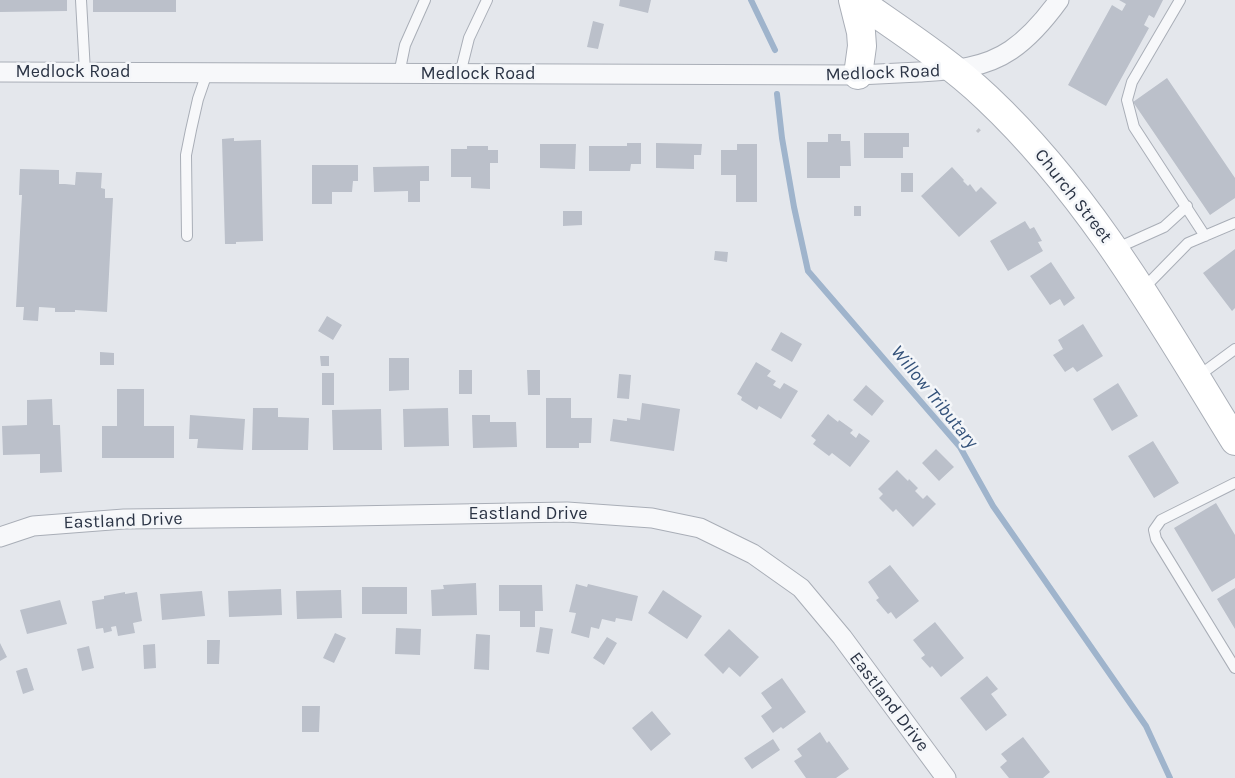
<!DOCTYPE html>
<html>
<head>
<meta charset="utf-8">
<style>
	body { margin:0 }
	canvas { display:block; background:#e4e7ec }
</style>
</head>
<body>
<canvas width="1235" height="778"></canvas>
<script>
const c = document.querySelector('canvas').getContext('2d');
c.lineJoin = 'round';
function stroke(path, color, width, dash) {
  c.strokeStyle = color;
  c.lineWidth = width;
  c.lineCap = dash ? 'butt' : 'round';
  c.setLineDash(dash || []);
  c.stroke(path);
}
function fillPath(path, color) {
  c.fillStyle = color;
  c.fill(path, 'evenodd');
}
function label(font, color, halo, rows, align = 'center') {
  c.font = font + ' Karla,sans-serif';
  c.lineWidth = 5;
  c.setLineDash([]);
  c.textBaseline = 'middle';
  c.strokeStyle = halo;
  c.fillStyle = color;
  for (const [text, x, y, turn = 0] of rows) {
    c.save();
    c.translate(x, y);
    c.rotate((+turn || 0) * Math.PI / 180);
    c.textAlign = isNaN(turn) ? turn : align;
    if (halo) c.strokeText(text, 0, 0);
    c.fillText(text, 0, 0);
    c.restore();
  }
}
stroke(new Path2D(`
	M751 0 775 50
	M777 94 782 138 794 207 808 271 960 447 993 506 1146 726 1170 778`), '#9fb4cc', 6);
fillPath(new Path2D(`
	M0 0H67V11L0 12Z
	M93 0H176V12H93Z
	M620 0H651L648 13 619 6Z
	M1119 0H1163L1154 18 1149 15 1144 25 1149 28 1106 106 1068 85 1112 5 1122 11 1126 4Z
	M593 21 604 24 598 49 587 47Z
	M1167 78 1235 178V198L1210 215 1133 102Z
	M864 133H909V147H903V158H864Z
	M828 134H841V141H850L851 166H840V178H807V142H828Z
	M234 138V141L261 140 263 241 236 242V244H225L222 139Z
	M627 143H641V164H631L630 171H589V146H627Z
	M656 143 702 144 701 155H694V169L656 168Z
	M540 144H576L575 169 540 168Z
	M737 144H757V202H736V175H721V150H737Z
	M467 146H488V150H498V163H490V189L471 188V177H451V149H467Z
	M312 165H358V181H353L352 192H332V204H312Z
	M429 166V181H420V202H408V191L374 192 373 167Z
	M952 167 964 180 963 181 968 186 970 184 976 192 981 187 997 203 959 237 921 196Z
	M20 169 59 170V184H65L75 185 76 172 102 173 101 188 105 189V198H113L107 312 75 310V312H55V308L39 307 38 321 23 320 24 307H16L22 195H19Z
	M901 173H913V192H901Z
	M854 206H861V216H854Z
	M563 211H582V225L563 226Z
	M1025 221 1030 229 1034 227 1042 241 1038 242 1043 251 1008 271 990 241Z
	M1235 249V308L1232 311 1203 273Z
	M715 251 728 252 727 262 714 260Z
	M1051 262 1075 298 1064 306 1060 299 1050 305 1030 276Z
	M327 316 342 325 333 340 318 331Z
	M1083 324 1103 356 1077 372 1073 367 1065 372 1053 355 1063 349 1058 340Z
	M781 332 802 344 792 362 771 350Z
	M100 352 114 353V365H100Z
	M320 356H329V366H321Z
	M389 358H409V390L389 391Z
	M756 362 771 371 767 376 776 381 773 385 780 389 784 383 798 391 781 419 759 406 757 410 741 400 742 397 737 394Z
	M459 370H472V394H459Z
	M527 370H540V395H528Z
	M322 373H334V405H322Z
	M619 374 631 375 629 399 617 398Z
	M1118 383 1138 416 1112 431 1093 399Z
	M866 385 884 401 872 416 853 400Z
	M117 389H144V426H174V458H102V426H117Z
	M546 398H571V418H592L591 443H579V448H546Z
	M52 399 53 425H60L62 472 40 473V454L3 455 2 426 27 425V400Z
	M642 403 680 409 674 451 610 441 613 419 626 421H627V418L640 420Z
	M253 408H278V417L309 418 308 450H252Z
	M448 408 449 446 404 447 403 409Z
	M381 409 382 450H333L332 410Z
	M828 414 838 422 839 420 853 430 850 433 856 438 859 433 870 441 850 467 832 453 829 456 813 444 816 440 811 436Z
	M190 415 245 419 243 450 197 448 198 439H189Z
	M472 415H490V422H516L517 447 473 448Z
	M1153 441 1179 483 1154 498 1128 456Z
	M936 449 954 467 939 481 922 463Z
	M897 470 908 481 909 479 918 488 915 491 923 499 927 495 936 504 913 527 896 509 893 512 879 498 883 494 878 489Z
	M1216 503 1235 535V578L1212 592 1174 528Z
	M890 565 919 601 896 619 891 612 888 614 876 600 879 598 868 582Z
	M476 583 477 615 432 616 431 590 444 589 443 585Z
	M576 584 587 587 588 584 638 596 632 621 616 618 615 622 602 619 599 629 591 627 589 638 571 633 576 613 569 612Z
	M499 585H542L543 611H535V627H520V611H499Z
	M362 587H407V614H362Z
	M1235 588V629L1217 599Z
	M281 589 282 615 229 617 228 591Z
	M341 590 342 618 297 619 296 591Z
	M663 590 702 616 687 639 648 613Z
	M202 591 205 616 162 620 160 594Z
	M125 592V594L137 592 142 621 133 623 135 633 118 636 116 626 111 627 112 631 104 633 103 628 96 629 92 601 104 599V596Z
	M60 600 67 624 27 634 20 610Z
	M935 622 964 658 941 677 932 666 930 668 921 658 925 655 913 640Z
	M540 627 553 629 549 654 536 652Z
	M396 628 421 629 420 655 395 654Z
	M729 629 759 657 740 677 729 667 723 674 704 655Z
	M335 633 346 638 334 663 323 658Z
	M476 634 490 635 489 670 474 669Z
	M607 637 617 643 604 665 593 658Z
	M207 640H220L219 664H207Z
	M0 643 7 657 0 661Z
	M155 644 156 668 144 669 143 645Z
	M89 646 94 668 82 671 77 649Z
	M25 668H27L34 690 23 694 16 671Z
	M987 676 998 689 991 694 1007 715 986 731 960 698Z
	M782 678 806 712 783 729 781 727 773 733 761 716 772 708 761 693Z
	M302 706H320L319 732H302Z
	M652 711 671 734 651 751 632 728Z
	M820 732 827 743 829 741 849 769 836 778H806L794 761 802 756 797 749Z
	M1023 737 1050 772 1043 778H1009L1000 767 1007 761 1001 754Z
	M773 739 780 750 752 769 744 758Z`), '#bbc0ca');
const lane = new Path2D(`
	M81 0 85 72
	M1180 0 1132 82 1127 100 1134 127 1205 236
	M399 74 405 45 425 0
	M460 74 469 38 487 0
	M187 236 186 155 191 130 198 99 207 73
	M1115 249 1164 227 1187 206
	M1142 290 1188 243 1235 223
	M1197 377 1235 349
	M1235 483 1161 520 1154 530 1156 539 1235 668`);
const street = new Path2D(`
	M0 72 858 75C878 74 899 73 919 72 952 70 983 69 1011 50 1030 37 1046 18 1059 0
	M0 537 33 526 124 519 296 517 567 512 652 518 700 528 753 554 801 588 842 637 946 778`);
const secondary = new Path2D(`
	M853 0 861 32 862 46 858 75
	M857 0C901 31 948 61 987 98 1091 196 1161 321 1235 441`);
stroke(lane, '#a9aeb7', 12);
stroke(street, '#a9aeb7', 21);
stroke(secondary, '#a9aeb7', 30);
stroke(new Path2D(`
	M977 132 981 128`), '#c2c5cb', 3, [4, 4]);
stroke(lane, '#f7f8fa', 10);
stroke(street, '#f7f8fa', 19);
stroke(secondary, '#fff', 28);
label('18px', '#2b3445', '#f4f6f9', [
	["Medlock Road",73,72],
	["Medlock Road",883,73,-2],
	["Medlock Road",478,74],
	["Church Street",1073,196,52],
	["Eastland Drive",528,514],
	["Eastland Drive",123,521,-2],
	["Eastland Drive",889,702,53]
]);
label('italic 19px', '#34527a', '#f4f6f9', [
	["Willow Tributary",934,397,51]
]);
</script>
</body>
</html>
